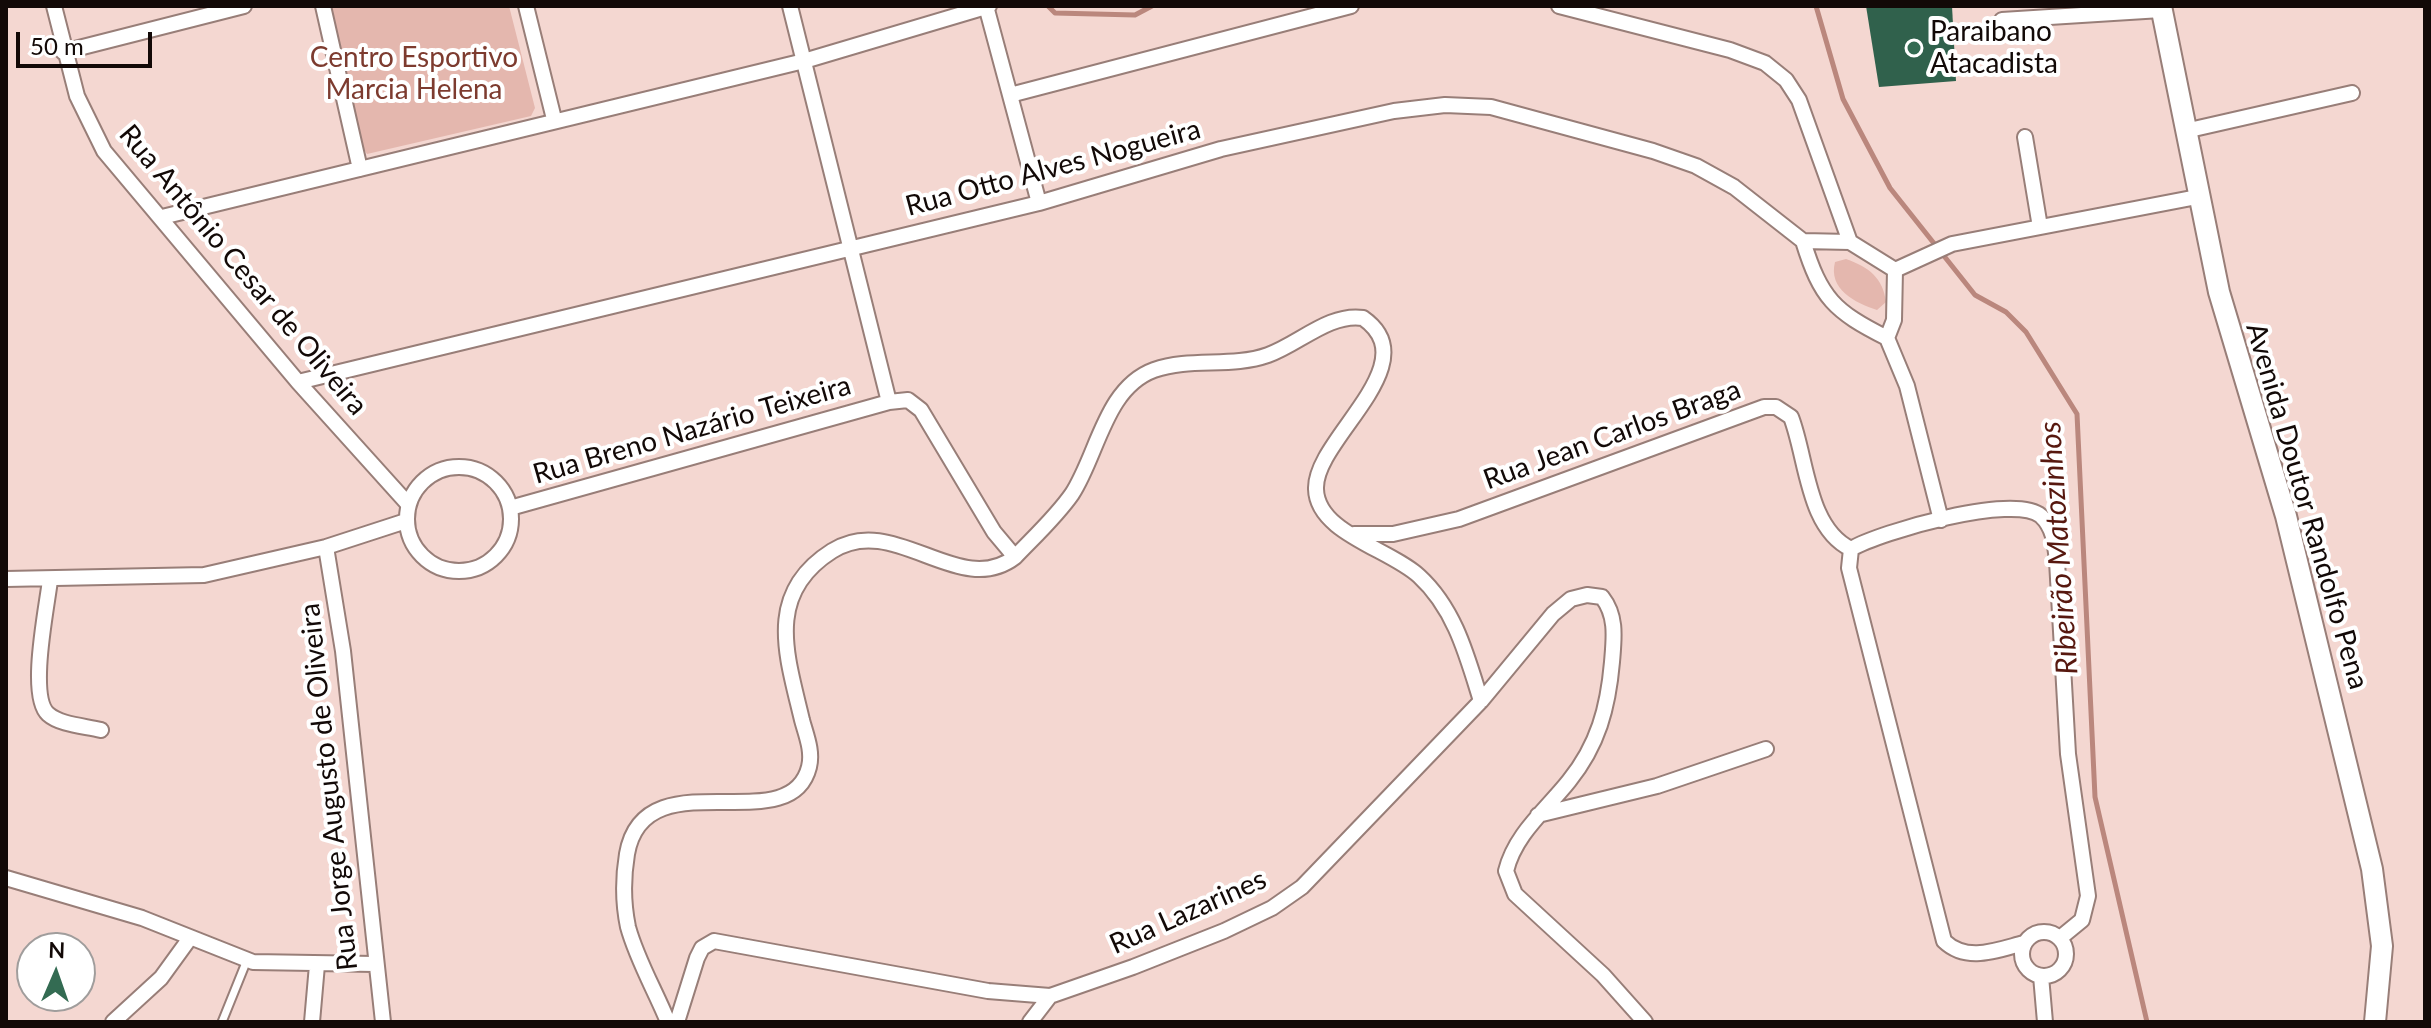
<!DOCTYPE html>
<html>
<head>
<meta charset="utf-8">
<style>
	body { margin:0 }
	#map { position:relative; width:2431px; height:1028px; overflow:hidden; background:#f4d7d1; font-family:Lato,sans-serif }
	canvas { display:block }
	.frame { position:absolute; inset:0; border:8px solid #120907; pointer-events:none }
	.north { position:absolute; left:16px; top:932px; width:80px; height:80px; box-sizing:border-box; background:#fff; border:2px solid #a09d9c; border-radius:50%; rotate:2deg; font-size:22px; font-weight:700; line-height:32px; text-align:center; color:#120907 }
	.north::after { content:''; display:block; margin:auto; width:28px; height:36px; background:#336b52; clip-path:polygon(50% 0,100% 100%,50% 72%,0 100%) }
	.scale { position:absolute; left:16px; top:32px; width:136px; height:36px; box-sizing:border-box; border:4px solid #120907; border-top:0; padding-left:10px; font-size:24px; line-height:28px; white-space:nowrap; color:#120907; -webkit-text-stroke:6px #fff; paint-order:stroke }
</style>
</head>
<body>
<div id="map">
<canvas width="2431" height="1028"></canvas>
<div class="frame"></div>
<div class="north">N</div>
<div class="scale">50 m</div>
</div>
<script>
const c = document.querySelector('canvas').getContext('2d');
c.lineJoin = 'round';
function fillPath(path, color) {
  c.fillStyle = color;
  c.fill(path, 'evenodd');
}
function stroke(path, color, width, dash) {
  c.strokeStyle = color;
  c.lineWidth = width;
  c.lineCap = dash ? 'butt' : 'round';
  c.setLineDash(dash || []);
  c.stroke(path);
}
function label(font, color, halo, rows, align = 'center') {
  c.font = font + ' Lato,sans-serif';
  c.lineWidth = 8;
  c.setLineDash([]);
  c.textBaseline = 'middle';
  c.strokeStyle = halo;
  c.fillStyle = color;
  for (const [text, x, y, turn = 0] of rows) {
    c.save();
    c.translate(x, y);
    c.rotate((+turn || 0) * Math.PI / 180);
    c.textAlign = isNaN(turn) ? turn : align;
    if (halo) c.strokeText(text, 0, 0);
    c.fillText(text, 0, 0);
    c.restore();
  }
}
fillPath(new Path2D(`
	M326 6H509L535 108 531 116 367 154 361 145Z
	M1846 259C1869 267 1883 278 1886 302L1877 310C1855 303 1828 289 1835 262Z`), '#e4b7ae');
stroke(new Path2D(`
	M1048 6 1055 13 1135 15 1152 6
	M1816 6 1843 99 1890 188 1975 295 2006 312 2026 332 2077 414 2095 797 2147 1022`), '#ba877d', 5);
fillPath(new Path2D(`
	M1866 6H1952L1956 81 1879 87Z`), '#30614c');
const lane = new Path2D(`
	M222 1022 247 960`);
const street = new Path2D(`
	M54 6 77 96 104 151 298 382 408 504
	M323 6 360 169
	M526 6 554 119
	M790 6 889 402
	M986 6 1039 203
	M1559 6 1730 50 1765 63 1786 80 1799 100 1850 242
	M2002 20 2161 10
	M63 52 244 6
	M1010 95 1351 6
	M2185 131 2352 93
	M2025 137 2040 227
	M162 217 804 61 989 6
	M1803 241C1821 299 1834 311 1887 338L1894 320 1895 270
	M1803 241 1850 242 1895 270
	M1895 270 1952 244 2197 197
	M1887 338 1907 386 1941 520
	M298 382 1039 203 1221 149 1394 111 1445 105 1491 107 1653 151 1696 166 1734 187 1803 241
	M407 519a52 52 0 1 1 104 0a52 52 0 1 1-104 0Z
	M510 508 889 402 908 400 921 410 994 532 1015 557C1034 537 1056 517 1072 494 1098 454 1105 388 1154 370 1191 357 1231 368 1268 355 1299 344 1329 313 1363 318 1429 364 1314 439 1316 489 1317 533 1390 549 1419 576 1455 609 1467 656 1481 701
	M1354 534H1393L1459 519 1764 407H1776L1791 417C1807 458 1807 528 1851 549
	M326 547 343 651 383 1022
	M1851 549C1880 532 2014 493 2041 516 2054 528 2055 545 2057 561L2068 754 2088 896 2082 920 2060 938
	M1851 549 1849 568 1944 941C1967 963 1997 950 2024 943
	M6 579 204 575 326 547 406 521
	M50 580C47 607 28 696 48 714 60 725 86 726 101 730
	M1538 815 1657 786 1766 749
	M6 878 142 918 253 962 374 964
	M2022 954a22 22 0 1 1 44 0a22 22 0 1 1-44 0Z
	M2041 976 2045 1022
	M113 1022 161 978 190 938
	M312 1022 317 965
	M668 1022C655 990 637 960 628 927 623 903 623 878 627 854 644 755 790 843 809 767 813 751 806 735 802 720 787 656 764 594 832 551 894 511 959 600 1015 557
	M677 1022 697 958 702 948 714 941 988 991 1050 996 1133 967 1224 931 1272 908 1302 887 1481 701 1553 614 1571 599 1587 595 1602 597C1617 616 1614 638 1612 662 1608 708 1598 745 1569 781 1546 810 1515 834 1506 871L1515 894 1603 975 1645 1022
	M1030 1022 1050 996`);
const secondary = new Path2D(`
	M2161 6 2219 292 2286 516 2372 869 2382 946 2375 1022`);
stroke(lane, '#987e78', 11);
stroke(street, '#987e78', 18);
stroke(secondary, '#987e78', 24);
stroke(lane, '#fff', 7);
stroke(street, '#fff', 14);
stroke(secondary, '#fff', 20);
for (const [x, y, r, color] of [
	[1914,48,8,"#336b52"]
]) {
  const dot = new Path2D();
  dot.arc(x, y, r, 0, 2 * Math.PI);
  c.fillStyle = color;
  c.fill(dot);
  stroke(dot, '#fff', 3);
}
label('28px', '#120907', '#fff', [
	["Paraibano",1930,32],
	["Atacadista",1930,64]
], 'left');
label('28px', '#7d3b2f', '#fff', [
	["Centro Esportivo",414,58],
	["Marcia Helena",414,90]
]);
label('28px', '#120907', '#fff', [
	["Rua Otto Alves Nogueira",1053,168,-15],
	["Rua Antônio Cesar de Oliveira",243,270,50],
	["Rua Breno Nazário Teixeira",692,430,-16],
	["Rua Jean Carlos Braga",1612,435,-20],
	["Avenida Doutor Randolfo Pena",2307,506,74],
	["Rua Jorge Augusto de Oliveira",329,787,-96],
	["Rua Lazarines",1188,912,-24]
]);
label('italic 30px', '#57180f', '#fff', [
	["Ribeirão Matozinhos",2059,548,-94]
]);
</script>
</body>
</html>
